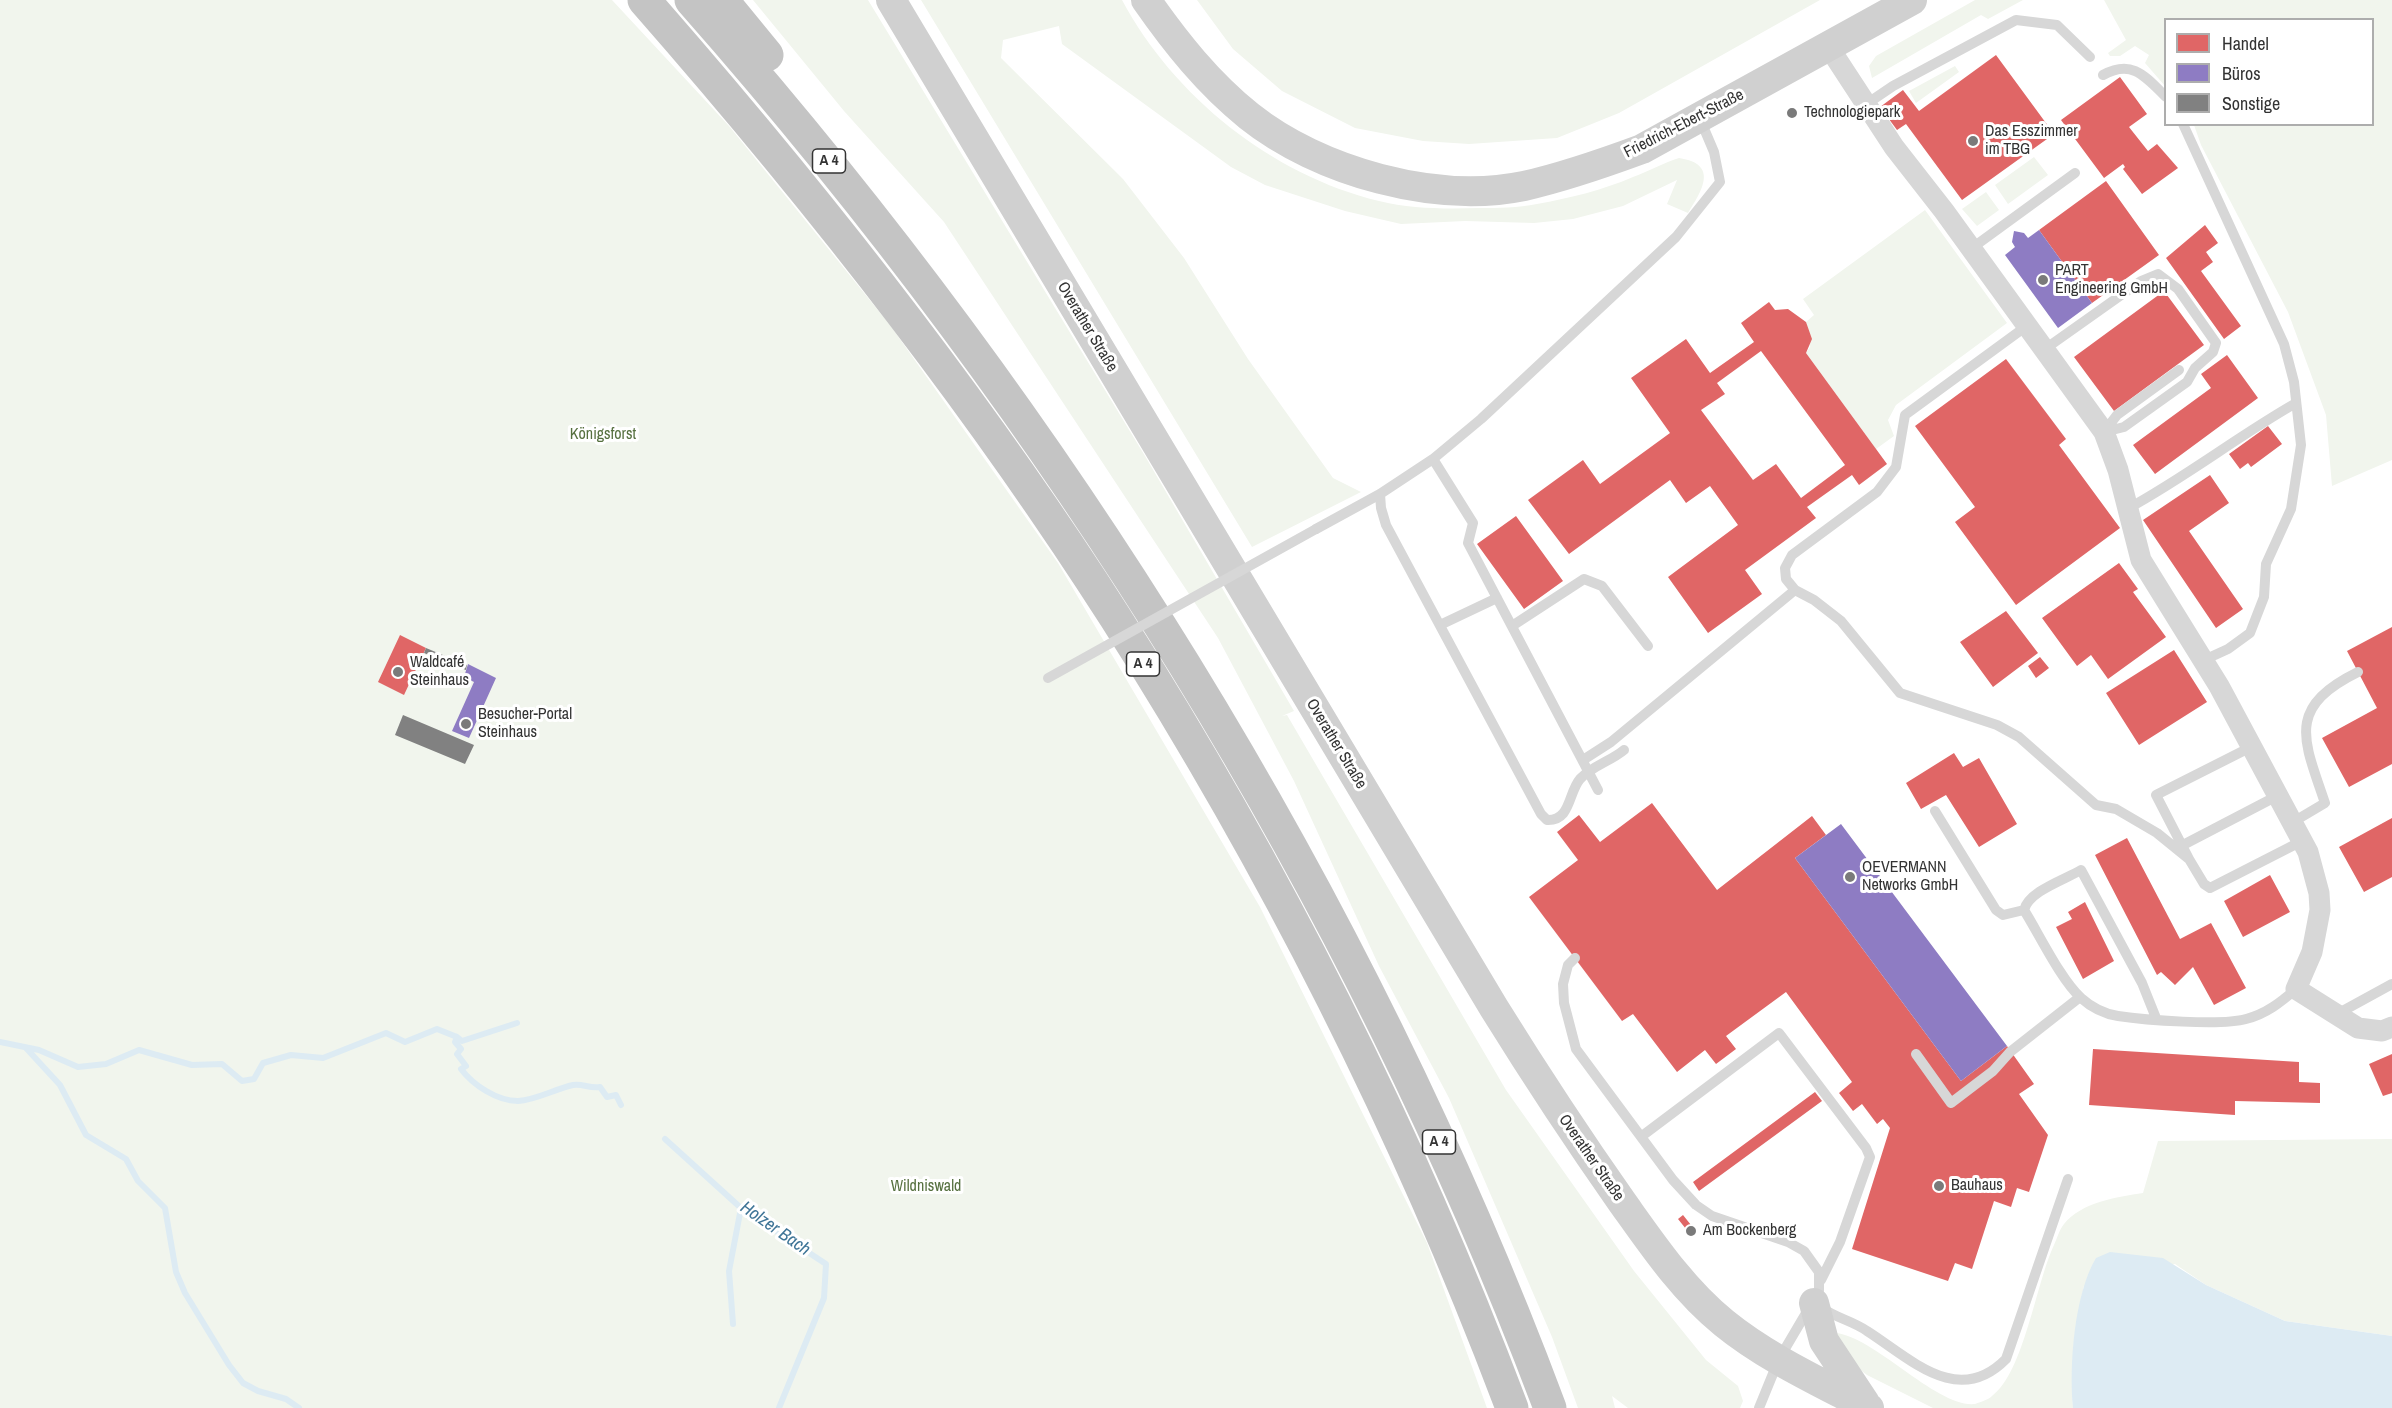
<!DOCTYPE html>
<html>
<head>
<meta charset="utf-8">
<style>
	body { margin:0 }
	#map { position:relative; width:2392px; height:1408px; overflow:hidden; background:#fff; font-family:"Archivo Narrow",sans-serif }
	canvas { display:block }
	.legend { position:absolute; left:2164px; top:18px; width:210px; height:108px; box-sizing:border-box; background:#fff; border:2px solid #adadad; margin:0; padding:8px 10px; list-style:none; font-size:18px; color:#333 }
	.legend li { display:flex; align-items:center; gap:12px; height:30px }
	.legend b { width:30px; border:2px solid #adadad }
</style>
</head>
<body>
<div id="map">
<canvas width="2392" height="1408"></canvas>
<ul class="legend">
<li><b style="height:16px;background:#e06666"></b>Handel</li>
<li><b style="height:16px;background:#8e7cc3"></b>Büros</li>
<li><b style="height:16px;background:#818181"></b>Sonstige</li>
</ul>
</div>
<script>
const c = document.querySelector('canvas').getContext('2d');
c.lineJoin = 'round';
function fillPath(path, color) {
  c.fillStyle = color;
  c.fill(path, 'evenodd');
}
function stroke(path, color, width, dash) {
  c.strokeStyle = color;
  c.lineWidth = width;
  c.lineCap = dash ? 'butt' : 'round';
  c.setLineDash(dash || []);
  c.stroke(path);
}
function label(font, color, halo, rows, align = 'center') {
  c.font = font + ' "Archivo Narrow",sans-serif';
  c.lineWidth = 6;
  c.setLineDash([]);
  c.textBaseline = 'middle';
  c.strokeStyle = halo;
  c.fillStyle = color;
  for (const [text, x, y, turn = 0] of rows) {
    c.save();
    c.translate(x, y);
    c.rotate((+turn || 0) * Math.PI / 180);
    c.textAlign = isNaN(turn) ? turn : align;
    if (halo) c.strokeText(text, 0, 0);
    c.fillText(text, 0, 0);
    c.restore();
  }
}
fillPath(new Path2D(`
	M0 0H612L729 126 890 325 1058 563 1260 907 1427 1243 1487 1408H0Z
	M753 0H868L1145 456 1294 711 1282 716 1287 715 1506 1090 1634 1271 1706 1360 1738 1386 1743 1401 1740 1408H1628L1612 1396 1615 1408H1578L1552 1337 1449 1098 1379 966 1294 781 1218 638 944 222 844 111Z
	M921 0H1122C1174 97 1272 175 1379 201 1411 209 1446 209 1479 208 1498 208 1518 208 1537 204 1570 198 1603 190 1633 177 1649 171 1663 163 1679 158 1720 164 1701 192 1688 213L1667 204 1677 180 1623 206 1573 219 1534 223 1465 221 1401 224 1345 211 1265 185 1231 167 1062 44 1059 26 1003 40 1001 58 1123 179 1184 258 1248 359 1333 478 1361 492 1252 547Z
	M1197 0H1820L1619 113 1557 138 1469 144 1423 141 1355 128 1282 91 1233 49Z
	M1975 0H2023L1988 19 1981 15 1872 78 1869 66 1876 56Z
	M2104 0H2392V460L2332 486 2326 415 2288 312 2201 145 2194 125 2372 124V20H2166L2165 86 2145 63 2149 55 2135 46 2120 56H2110L2108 53 2126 40Z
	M1955 66 1959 72 1916 103 1909 91Z
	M2034 157 2048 175 2008 204 1995 185Z
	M1986 192 1999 210 1977 226 1962 209Z
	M1925 210 2007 323 1896 405 1888 420 1894 436 1876 449 1806 353 1810 347 1806 322 1814 315 1803 299Z
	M2392 1139V1336L2285 1321 2206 1285 2175 1264 2084 1286C2076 1326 2070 1367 2073 1408H1933L1867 1375 1846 1359 1836 1333C1875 1337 1937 1408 1975 1404 1980 1402 1988 1400 1992 1396 2024 1372 2036 1283 2054 1245 2057 1239 2059 1230 2064 1224 2082 1202 2117 1197 2143 1193L2158 1141Z`), '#f1f5ed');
fillPath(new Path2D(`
	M2110 1252 2163 1258 2206 1285 2285 1321 2392 1336V1408H2073C2069 1366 2074 1295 2096 1258Z`), '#ddebf3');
fillPath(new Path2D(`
	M1996 55 2054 134 1962 200 1906 124 1897 130 1880 107 1903 90 1919 111Z
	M2120 77 2147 114 2129 127 2148 151 2157 144 2178 168 2142 194 2123 169 2125 167 2123 164 2104 178 2061 120Z
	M2106 181 2159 255 2092 303 2039 230Z
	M2205 225 2218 243 2206 252 2213 262 2201 271 2241 326 2224 339 2166 258Z
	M2164 291 2204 345 2114 411 2074 357Z
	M1769 302 1775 310 1788 309 1806 322 1812 339 1806 353 1887 464 1859 485 1852 475 1807 507 1816 518 1745 570 1762 594 1708 633 1668 577 1738 525 1710 486 1686 503 1670 480 1569 554 1528 500 1583 460 1600 484 1670 433 1631 378 1686 339 1710 373 1754 342 1741 323ZM1761 351 1845 465 1801 498 1776 464 1753 480 1701 410 1725 394 1717 383Z
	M2227 355 2258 398 2155 474 2133 445 2211 388 2201 374Z
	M2006 359 2066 439 2059 445 2120 528 2016 605 1955 522 1975 507 1915 426Z
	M2268 426 2282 444 2251 467 2248 463 2240 469 2229 454Z
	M2210 475 2229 503 2189 531 2243 609 2216 628 2143 520Z
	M1516 516 1563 581 1524 609 1477 544Z
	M2119 563 2138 589 2133 592 2166 637 2108 679 2091 655 2077 666 2042 618Z
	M2006 611 2038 653 1993 687 1960 642Z
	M2392 627V764L2349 787 2322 738 2377 708 2347 651Z
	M400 635 426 648 404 695 378 682Z
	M2174 650 2207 702 2139 745 2106 693Z
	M2040 657 2049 668 2036 678 2028 666Z
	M1954 753 1963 767 1979 758 2017 824 1979 847 1946 795 1921 809 1906 783Z
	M1652 803 1717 890 1812 816 1826 835 1795 858 1961 1081 2007 1046 2034 1084 2019 1094 2048 1135 2029 1192 2017 1188 2011 1207 1994 1201 1972 1269 1955 1263 1948 1281 1852 1249 1890 1128 1883 1119 1877 1124 1862 1104 1853 1111 1839 1093 1852 1082 1786 992 1726 1036 1736 1049 1716 1064 1705 1050 1677 1072 1633 1014 1622 1021 1529 897 1578 860 1557 832 1579 815 1600 842Z
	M2392 818V877L2364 892 2339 847Z
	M2127 838 2180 939 2211 923 2246 988 2214 1005 2193 967 2175 985 2161 972 2157 975 2095 855Z
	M2270 875 2290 912 2243 937 2224 901Z
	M2085 902 2114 961 2083 979 2056 927 2072 919 2068 912Z
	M2093 1049 2299 1062V1082L2320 1083V1103L2235 1101V1115L2089 1105Z
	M2392 1054V1093L2383 1096 2369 1064Z
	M1815 1092 1822 1101 1699 1191 1693 1182Z
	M1683 1215 1691 1225 1686 1229 1678 1219Z`), '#e06666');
fillPath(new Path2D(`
	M2039 230 2092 303 2058 328 2005 255 2015 247 2012 242 2014 231 2024 233 2028 238Z
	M468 664 496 678 469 738 452 731 474 682 464 677Z
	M1841 824 2007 1046 1961 1081 1795 858Z`), '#8e7cc3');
stroke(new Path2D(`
	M457 1037 462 1041 517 1023
	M0 1042 39 1050 78 1067 106 1064 139 1050 192 1065 222 1064 242 1081 254 1079 263 1063 291 1055 323 1058 386 1033 405 1042 437 1029 457 1037 455 1042 461 1049 457 1054 466 1066 461 1069C473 1085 497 1101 518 1101 536 1100 555 1089 573 1085 582 1083 590 1089 600 1087L607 1097 616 1095 621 1105
	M26 1048 60 1085 86 1135 126 1159 138 1181 165 1208 176 1272 185 1293 229 1365 243 1383 258 1391 286 1399 299 1408
	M665 1139 741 1208 826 1264 824 1298 779 1408
	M733 1324 729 1271 741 1208`), '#ddebf3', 6);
fillPath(new Path2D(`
	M426 648 467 665 466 670 424 653Z
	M403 715 474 745 465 764 395 735Z`), '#818181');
stroke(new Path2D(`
	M2103 75C2132 59 2145 76 2166 97
	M1865 105 1893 86 2016 20 2057 25 2090 57
	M2183 124 2284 344 2294 382 2301 445 2291 509 2266 564 2264 597 2250 633 2228 649 2204 660
	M1972 248 2075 173
	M2028 325 1905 415 1896 467 1877 492 1792 555 1785 568 1786 579 1795 590 1814 600 1841 621 1900 693 1997 725 2019 737 2096 805 2116 809 2157 833 2189 859 2204 884 2210 888 2302 841
	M2045 349 2141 281 2158 274 2178 289 2216 343 2213 352 2195 368 2187 382 2124 427 2104 432
	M2104 432 2117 415 2179 370
	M1433 459 1473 523 1468 543 1598 790
	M1380 494 1381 508 1386 525 1541 814 1547 820C1571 821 1568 793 1580 779 1592 766 1611 761 1624 750
	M2127 509C2186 477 2238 436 2296 403
	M1316 529 1380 494 1433 459 1481 419 1676 237 1720 182 1714 152 1700 119
	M1440 625 1497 598
	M1512 626 1584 579 1602 586 1648 646
	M1583 760 1611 742 1795 590
	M1935 811 1996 910 2003 915 2024 910C2039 934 2061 980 2081 998 2091 1007 2105 1014 2118 1016 2144 1020 2222 1026 2246 1019 2266 1014 2281 1002 2296 989
	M2293 822 2325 803C2304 740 2285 708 2358 672
	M2183 845 2279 795
	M2189 859 2156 795 2253 746
	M2024 910C2029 891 2064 880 2081 870L2142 983 2156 1018
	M1575 958 1568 965 1563 984 1564 1003 1576 1049 1673 1180 1696 1205 1712 1216 1788 1242 1804 1251 1819 1272V1291L1779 1359 1759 1408
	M2339 1013 2392 984
	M1916 1054 1951 1103 1993 1071 2010 1052 2080 997
	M1642 1136 1779 1033 1866 1148 1870 1157 1840 1242 1821 1280
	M1822 1308C1836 1318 1853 1321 1867 1331 1911 1359 1958 1408 2006 1359L2068 1179`), '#d7d7d7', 10);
stroke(new Path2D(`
	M1828 46 1894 147 1944 211 2104 432 2118 470 2141 560 2219 686 2308 852 2319 893 2320 910 2312 952 2296 989 2358 1028 2382 1031 2392 1027`), '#d7d7d7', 21);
stroke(new Path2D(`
	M891 0 1494 1008C1535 1074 1577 1138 1622 1202 1652 1244 1683 1290 1724 1323 1767 1358 1820 1382 1869 1408
	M1146 0C1176 43 1208 83 1249 116 1319 172 1436 204 1524 186 1564 177 1604 163 1642 149L1912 0
	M1814 1303 1824 1341 1865 1403`), '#d0d0d0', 30);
stroke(new Path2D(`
	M644 0C815 195 976 399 1115 617 1274 866 1408 1132 1512 1408
	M691 0C1056 414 1356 890 1550 1408
	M722 0 767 55`), '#c4c4c4', 33);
stroke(new Path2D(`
	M1048 678 1316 529`), '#d7d7d7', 10);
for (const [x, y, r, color] of [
	[1792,113,6,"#7a7a7a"],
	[1973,141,6,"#7a7a7a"],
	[2043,280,6,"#7a7a7a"],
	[398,672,6,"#7a7a7a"],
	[466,724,6,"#7a7a7a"],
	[1850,877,6,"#7a7a7a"],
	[1939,1186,6,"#7a7a7a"],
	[1691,1231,6,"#7a7a7a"]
]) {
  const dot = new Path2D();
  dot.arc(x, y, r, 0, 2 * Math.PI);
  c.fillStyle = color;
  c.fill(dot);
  stroke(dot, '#fff', 2);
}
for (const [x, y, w] of [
	[829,161,33],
	[1143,664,33],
	[1439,1142,33]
]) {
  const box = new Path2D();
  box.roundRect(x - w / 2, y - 12, w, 24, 4.5);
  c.fillStyle = '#fff';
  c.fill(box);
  stroke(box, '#333', 1.5);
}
label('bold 15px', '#333', null, [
	["A 4",829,161],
	["A 4",1143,664],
	["A 4",1439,1142]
]);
label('16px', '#333', '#fff', [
	["Technologiepark",1804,113],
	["Das Esszimmer",1985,132],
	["im TBG",1985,150],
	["PART",2055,271],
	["Engineering GmbH",2055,289],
	["Waldcafé",410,663],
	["Steinhaus",410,681],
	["Besucher-Portal",478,715],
	["Steinhaus",478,733],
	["OEVERMANN",1862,868],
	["Networks GmbH",1862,886],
	["Bauhaus",1951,1186],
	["Am Bockenberg",1703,1231]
], 'left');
label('16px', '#333', '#fff', [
	["Friedrich-Ebert-Straße",1684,124,-27],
	["Overather Straße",1087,327,59],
	["Overather Straße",1336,744,59],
	["Overather Straße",1591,1158,55]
]);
label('16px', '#56703f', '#fff', [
	["Königsforst",603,435],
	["Wildniswald",926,1187]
]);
label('italic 18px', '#3f7597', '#fff', [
	["Holzer Bach",775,1229,35]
]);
</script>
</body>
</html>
